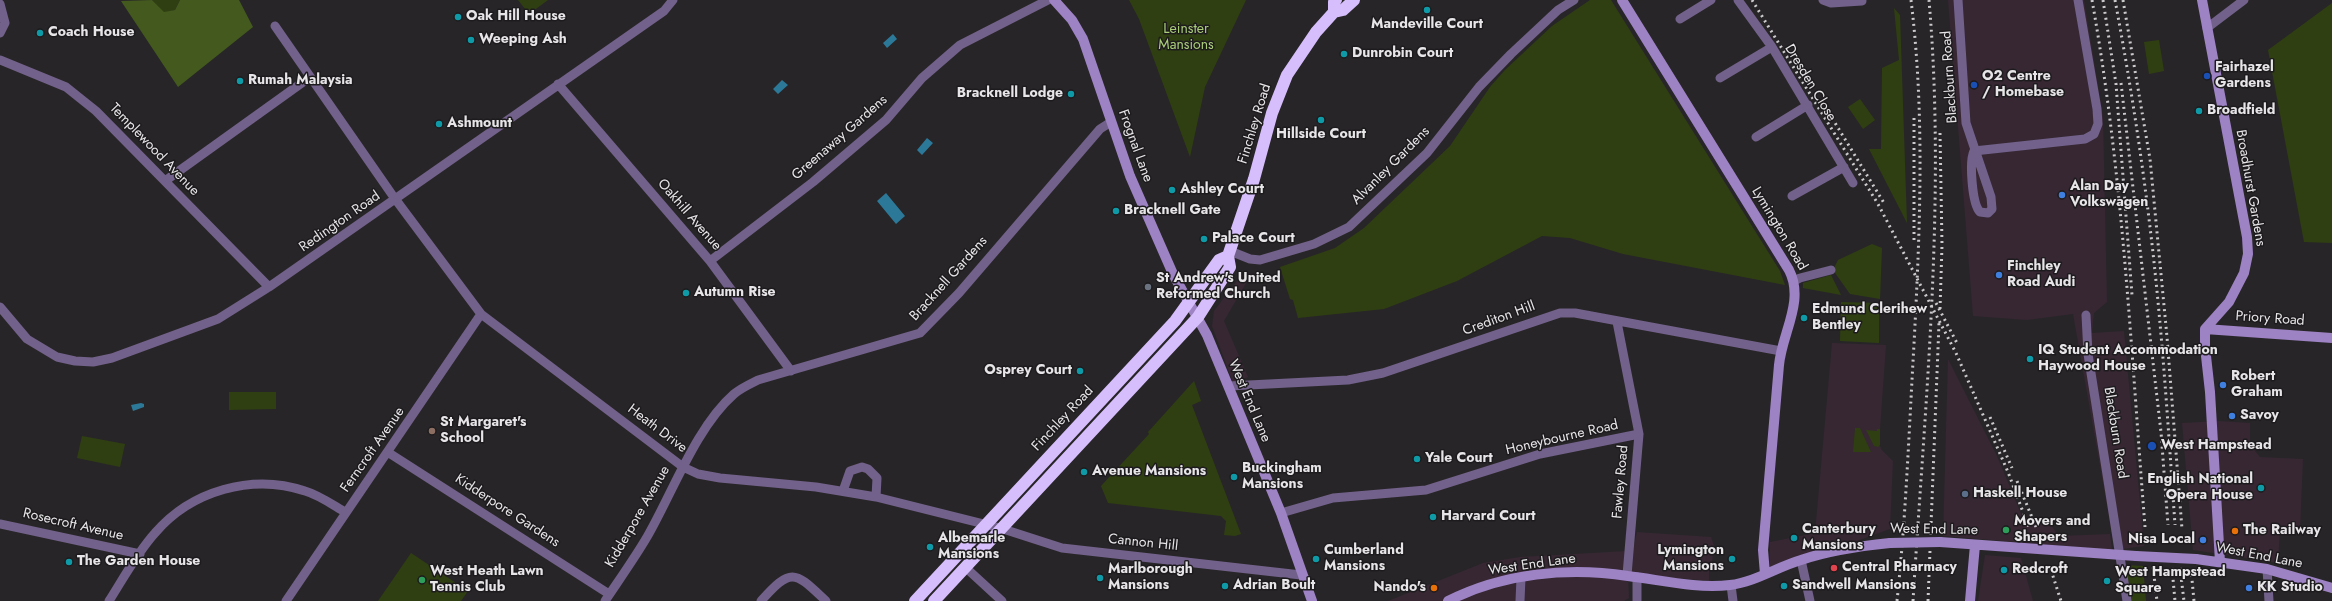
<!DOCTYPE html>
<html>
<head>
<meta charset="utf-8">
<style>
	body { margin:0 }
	canvas { display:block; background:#272527 }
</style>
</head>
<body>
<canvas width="2332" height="601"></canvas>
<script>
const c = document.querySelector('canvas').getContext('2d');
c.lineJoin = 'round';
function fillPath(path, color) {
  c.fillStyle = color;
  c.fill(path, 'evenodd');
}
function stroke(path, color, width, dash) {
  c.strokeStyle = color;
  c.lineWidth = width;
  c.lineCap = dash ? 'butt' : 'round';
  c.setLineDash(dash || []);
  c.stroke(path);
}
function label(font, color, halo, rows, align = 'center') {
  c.font = font + ' Jost,sans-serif';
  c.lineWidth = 3;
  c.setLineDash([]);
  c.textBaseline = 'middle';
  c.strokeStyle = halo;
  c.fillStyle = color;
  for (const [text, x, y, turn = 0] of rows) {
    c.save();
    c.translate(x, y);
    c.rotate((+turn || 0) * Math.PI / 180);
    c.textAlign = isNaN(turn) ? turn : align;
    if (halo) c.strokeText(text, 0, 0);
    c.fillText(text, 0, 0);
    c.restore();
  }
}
fillPath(new Path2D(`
	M1948 0H2084L2103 117 2107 302 2094 313 2092 333 2124 331 2144 546 2115 550 2073 314 2027 320 1973 316Z
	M1243 273H1252L1224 321 1248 377 1233 383 1212 326 1214 311Z
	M1832 343 1886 345 1879 443 1881 449 1893 461 1890 529 1770 572V542L1815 533Z
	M1948 359 1997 456 2024 521 2049 523 2059 536 2110 534 2112 550 1943 536Z
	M2219 421 2250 423V445L2260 457 2303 459 2300 530 2280 529 2278 563 2193 550 2182 423Z
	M1637 532 1711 537 1714 546 1712 562H1709V581L1632 574 1630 563Z
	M1627 551 1629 598 1624 601H1388L1483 563 1520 557Z
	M1985 555 2021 558 2033 601H1978Z`), '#362733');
fillPath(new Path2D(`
	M152 0H180L175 10 164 13Z
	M518 0H548L529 14Z
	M1129 0H1246L1205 87 1190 157 1139 19Z
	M1590 0H1611L1780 271 1785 285 1623 254 1570 238 1542 236 1457 281 1384 309 1298 318 1293 300 1290 299 1280 267 1335 248 1364 228 1450 146 1490 87 1505 70 1552 26Z
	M2332 3V243L2304 242 2268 50Z
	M1894 8 1900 15 1907 223 1869 149H1881L1882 68 1899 60Z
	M2159 40 2164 71 2149 74 2144 42Z
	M1860 99 1875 120 1863 129 1848 107Z
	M1872 244 1882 248 1880 299 1850 294 1833 270 1838 260Z
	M1831 275 1841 295 1803 288V283Z
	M1841 302 1879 303V343L1840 341Z
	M1194 381 1201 401 1192 405 1241 534 1235 536 1224 535 1226 521 1221 516 1108 503 1101 486 1149 434 1148 432Z
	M229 392H276V409L229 410Z
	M1855 428H1860L1871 452H1853Z
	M1877 429H1880V445L1878 447 1874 446 1866 430 1877 431Z
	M82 436 125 444 120 467 77 458Z
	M411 553 468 591 461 601H378Z
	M2126 565 2143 566 2146 601H2131Z`), '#2f3f12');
fillPath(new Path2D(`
	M152 0 164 12 175 10 180 0H239L253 27 178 87 121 1Z`), '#43591e');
fillPath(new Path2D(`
	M893 34 897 39 887 48 883 43Z
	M782 80 788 85 778 94 773 89Z
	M927 138 933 143 922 155 917 150Z
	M886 193 905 216 896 224 877 201Z
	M141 403 144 404V407L133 411 131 405Z`), '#2c7898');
stroke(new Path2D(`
	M1738 0 1772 47 1853 183
	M1823 0 1831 3 1862 1
	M1958 0 1966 123 1991 197 1992 209 1988 213 1980 212C1972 204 1969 161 1974 151
	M0 4 5 23 0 33
	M1680 19 1711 0
	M275 26 393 196 481 314 683 467 698 474 720 478 816 487 876 497 1000 528 1062 548 1301 575
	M2207 28 2244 0
	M0 60 66 87 96 111 269 287
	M1720 78 1772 47
	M558 84 710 261 791 371
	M1756 137 1808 105
	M1974 151 2085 139 2094 134 2098 124 2097 109 2078 0
	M165 181 310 77
	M1792 196 1844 167
	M1230 251 1250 259 1260 260 1314 244 1349 227 1427 153 1479 87 1511 54 1558 10 1574 0
	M710 261 813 182 886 120 922 78 960 45 1048 0
	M1794 281 1800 278 1831 270
	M0 307 27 339 57 357 75 361 93 362 112 358 218 319 269 287 664 11 673 0
	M2086 315 2088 354 2127 601
	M1617 322 1639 434 1627 575
	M1229 386 1348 380 1383 373 1560 313H1575L1781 351
	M389 453 609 594
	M843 491 850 471 862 467 868 469 877 478 876 497
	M1281 513 1333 498 1426 490 1540 454 1639 434
	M0 524 140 554
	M1801 560 1810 601
	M965 567 1002 601
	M2267 569 2269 601
	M1731 585 1733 601
	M109 601C123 579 137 553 155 533 191 491 252 473 305 491 319 495 333 505 345 512
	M286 601 481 314
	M605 601C619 580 634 559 647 537 672 494 696 427 734 394 741 388 750 384 758 380L920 333 959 293 1100 129 1111 122
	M761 601C792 566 795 572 826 601
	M1520 601 1521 578
	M1637 601V577`), '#72618a', 9);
stroke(new Path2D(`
	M1054 0 1072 20 1083 39 1130 176 1173 274 1207 335 1281 513 1312 601
	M1622 0 1789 270C1805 301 1782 333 1779 365L1763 550 1765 574
	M2202 0 2247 237 2248 254 2244 273 2229 302 2205 329V347L2210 392 2220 562
	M2205 329 2332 338
	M1940 542 2136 556
	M2196 559 2267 569 2332 588
	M1448 601C1503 573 1568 567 1628 576 1661 580 1697 589 1730 585 1755 582 1777 567 1801 560 1830 550 1860 546 1890 543
	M1970 601 1975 545`), '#9d82c4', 10);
stroke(new Path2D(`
	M1334 12V2L1336 0
	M915 601 1175 321 1219 260 1228 256
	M934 601 1198 317 1230 267 1228 256 1254 179 1272 113 1287 75 1316 32 1334 12 1343 10 1354 0`), '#d6bdfb', 12);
stroke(new Path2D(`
	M1752 0 1878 204 1956 353 2008 472 2029 528
	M2092 0C2123 174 2131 351 2145 527
	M2103 0 2116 84 2132 295
	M2115 0C2129 75 2141 151 2150 227 2162 326 2168 425 2175 525
	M2123 0 2150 159 2167 337 2182 529
	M2121 83 2161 432 2168 525
	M1829 113 1884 203
	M1914 240V116
	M1936 303 1958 345
	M1940 309 1942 245 1940 133
	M1990 417 2012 468
	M2017 481 2036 527
	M2153 567 2157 601
	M2172 568 2175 601
	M2180 568 2184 601
	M2191 569 2194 601
	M2051 570 2061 601
	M1897 601C1906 516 1909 430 1914 344 1920 229 1925 115 1911 0
	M1913 601C1925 403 1946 198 1929 0
	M1928 601 1939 323`), '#cccacc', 3, [2, 4]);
stroke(new Path2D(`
	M1890 543 1940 542
	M2136 556 2196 559`), '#9d82c4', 10);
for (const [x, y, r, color] of [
	[1427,10,4,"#0f9aa8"],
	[458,17,4,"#0f9aa8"],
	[40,33,4,"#0f9aa8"],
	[471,40,4,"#0f9aa8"],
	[1344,54,4,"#0f9aa8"],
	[2207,76,4,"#1a4fb4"],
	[240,81,4,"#0f9aa8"],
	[1974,85,4,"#1a4fb4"],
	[1071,94,4,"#0f9aa8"],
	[2199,111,4,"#0f9aa8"],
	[1321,120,4,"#0f9aa8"],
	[439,124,4,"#0f9aa8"],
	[1172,190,4,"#0f9aa8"],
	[2062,195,4,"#3f7fe0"],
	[1116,211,4,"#0f9aa8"],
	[1204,239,4,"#0f9aa8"],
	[1999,275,4,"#3f7fe0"],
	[1148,287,4,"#6b7280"],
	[686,293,4,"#0f9aa8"],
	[1804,318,4,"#0f9aa8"],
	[2030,359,4,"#0f9aa8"],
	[1080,371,4,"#0f9aa8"],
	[2223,385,4,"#3f7fe0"],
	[2232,416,4,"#3f7fe0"],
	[432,431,4,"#8d6e63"],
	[2152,446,5,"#1a4fb4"],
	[1417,459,4,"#0f9aa8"],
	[1084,472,4,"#0f9aa8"],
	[1234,477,4,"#0f9aa8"],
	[2261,488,4,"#0f9aa8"],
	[1965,494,4,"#5c6f8a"],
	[1433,517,4,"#0f9aa8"],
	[2006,530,4,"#2e9e5b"],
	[2235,531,4,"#e8710a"],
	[1794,538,4,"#0f9aa8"],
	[2203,540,4,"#3f7fe0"],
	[930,547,4,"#0f9aa8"],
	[1316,559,4,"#0f9aa8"],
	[1732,559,4,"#0f9aa8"],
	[69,562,4,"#0f9aa8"],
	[1834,568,4,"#e0444e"],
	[2004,570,4,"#0f9aa8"],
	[1100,578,4,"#0f9aa8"],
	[422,580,4,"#2e9e5b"],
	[2107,581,4,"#0f9aa8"],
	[1225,586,4,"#0f9aa8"],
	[1784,586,4,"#0f9aa8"],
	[1434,588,4,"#e8710a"],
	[2249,588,4,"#3f7fe0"]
]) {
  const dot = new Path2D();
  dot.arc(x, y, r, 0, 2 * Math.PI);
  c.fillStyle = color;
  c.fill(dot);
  stroke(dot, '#1d1b1d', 1.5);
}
label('bold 14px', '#e7e5e7', '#1d1b1d', [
	["Oak Hill House",466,17],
	["Mandeville Court",1427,25,"center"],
	["Coach House",48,33],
	["Weeping Ash",479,40],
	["Dunrobin Court",1352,54],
	["Fairhazel",2215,68],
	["Gardens",2215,84],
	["O2 Centre",1982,77],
	["/ Homebase",1982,93],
	["Rumah Malaysia",248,81],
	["Bracknell Lodge",1063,94,"right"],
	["Broadfield",2207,111],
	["Ashmount",447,124],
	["Hillside Court",1321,135,"center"],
	["Alan Day",2070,187],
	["Volkswagen",2070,203],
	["Ashley Court",1180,190],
	["Bracknell Gate",1124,211],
	["Palace Court",1212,239],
	["Finchley",2007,267],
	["Road Audi",2007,283],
	["St Andrew's United",1156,279],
	["Reformed Church",1156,295],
	["Autumn Rise",694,293],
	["Edmund Clerihew",1812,310],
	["Bentley",1812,326],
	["IQ Student Accommodation",2038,351],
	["Haywood House",2038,367],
	["Osprey Court",1072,371,"right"],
	["Robert",2231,377],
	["Graham",2231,393],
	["Savoy",2240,416],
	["St Margaret's",440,423],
	["School",440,439],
	["West Hampstead",2161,446],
	["Yale Court",1425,459],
	["Buckingham",1242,469],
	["Mansions",1242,485],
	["Avenue Mansions",1092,472],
	["English National",2253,480,"right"],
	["Opera House",2253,496,"right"],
	["Haskell House",1973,494],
	["Harvard Court",1441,517],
	["Movers and",2014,522],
	["Shapers",2014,538],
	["Canterbury",1802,530],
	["Mansions",1802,546],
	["The Railway",2243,531],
	["Albemarle",938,539],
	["Mansions",938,555],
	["Nisa Local",2195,540,"right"],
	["Cumberland",1324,551],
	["Mansions",1324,567],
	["Lymington",1724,551,"right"],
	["Mansions",1724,567,"right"],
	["The Garden House",77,562],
	["Central Pharmacy",1842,568],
	["Marlborough",1108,570],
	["Mansions",1108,586],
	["Redcroft",2012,570],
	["West Heath Lawn",430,572],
	["Tennis Club",430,588],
	["West Hampstead",2115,573],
	["Square",2115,589],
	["Adrian Boult",1233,586],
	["Sandwell Mansions",1792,586],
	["Nando's",1426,588,"right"],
	["KK Studio",2257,588]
], 'left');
label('14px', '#abce79', '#1d1b1d', [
	["Leinster",1186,30],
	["Mansions",1186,46]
]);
label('14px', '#e7e5e7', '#1d1b1d', [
	["Blackburn Road",1950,77,-94],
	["Dresden Close",1810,83,59],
	["Finchley Road",1255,124,-73],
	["Greenaway Gardens",840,138,-41],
	["Frognal Lane",1135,146,70],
	["Templewood Avenue",154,150,46],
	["Alvanley Gardens",1391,166,-45],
	["Broadhurst Gardens",2250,188,80],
	["Oakhill Avenue",689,215,49],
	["Redington Road",340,222,-35],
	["Lymington Road",1779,229,59],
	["Bracknell Gardens",949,279,-48],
	["Crediton Hill",1499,319,-20],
	["Priory Road",2270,319,4],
	["West End Lane",1249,401,67],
	["Finchley Road",1063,419,-47],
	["Heath Drive",657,429,37],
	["Blackburn Road",2115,433,81],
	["Honeybourne Road",1562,438,-13],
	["Ferncroft Avenue",373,450,-55],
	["Fawley Road",1621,482,-85],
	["Kidderpore Gardens",507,511,33],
	["Kidderpore Avenue",638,517,-60],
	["Rosecroft Avenue",73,525,13],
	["West End Lane",1934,530,1],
	["Cannon Hill",1143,543,6],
	["West End Lane",2259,556,11],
	["West End Lane",1532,565,-8]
]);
</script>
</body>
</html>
